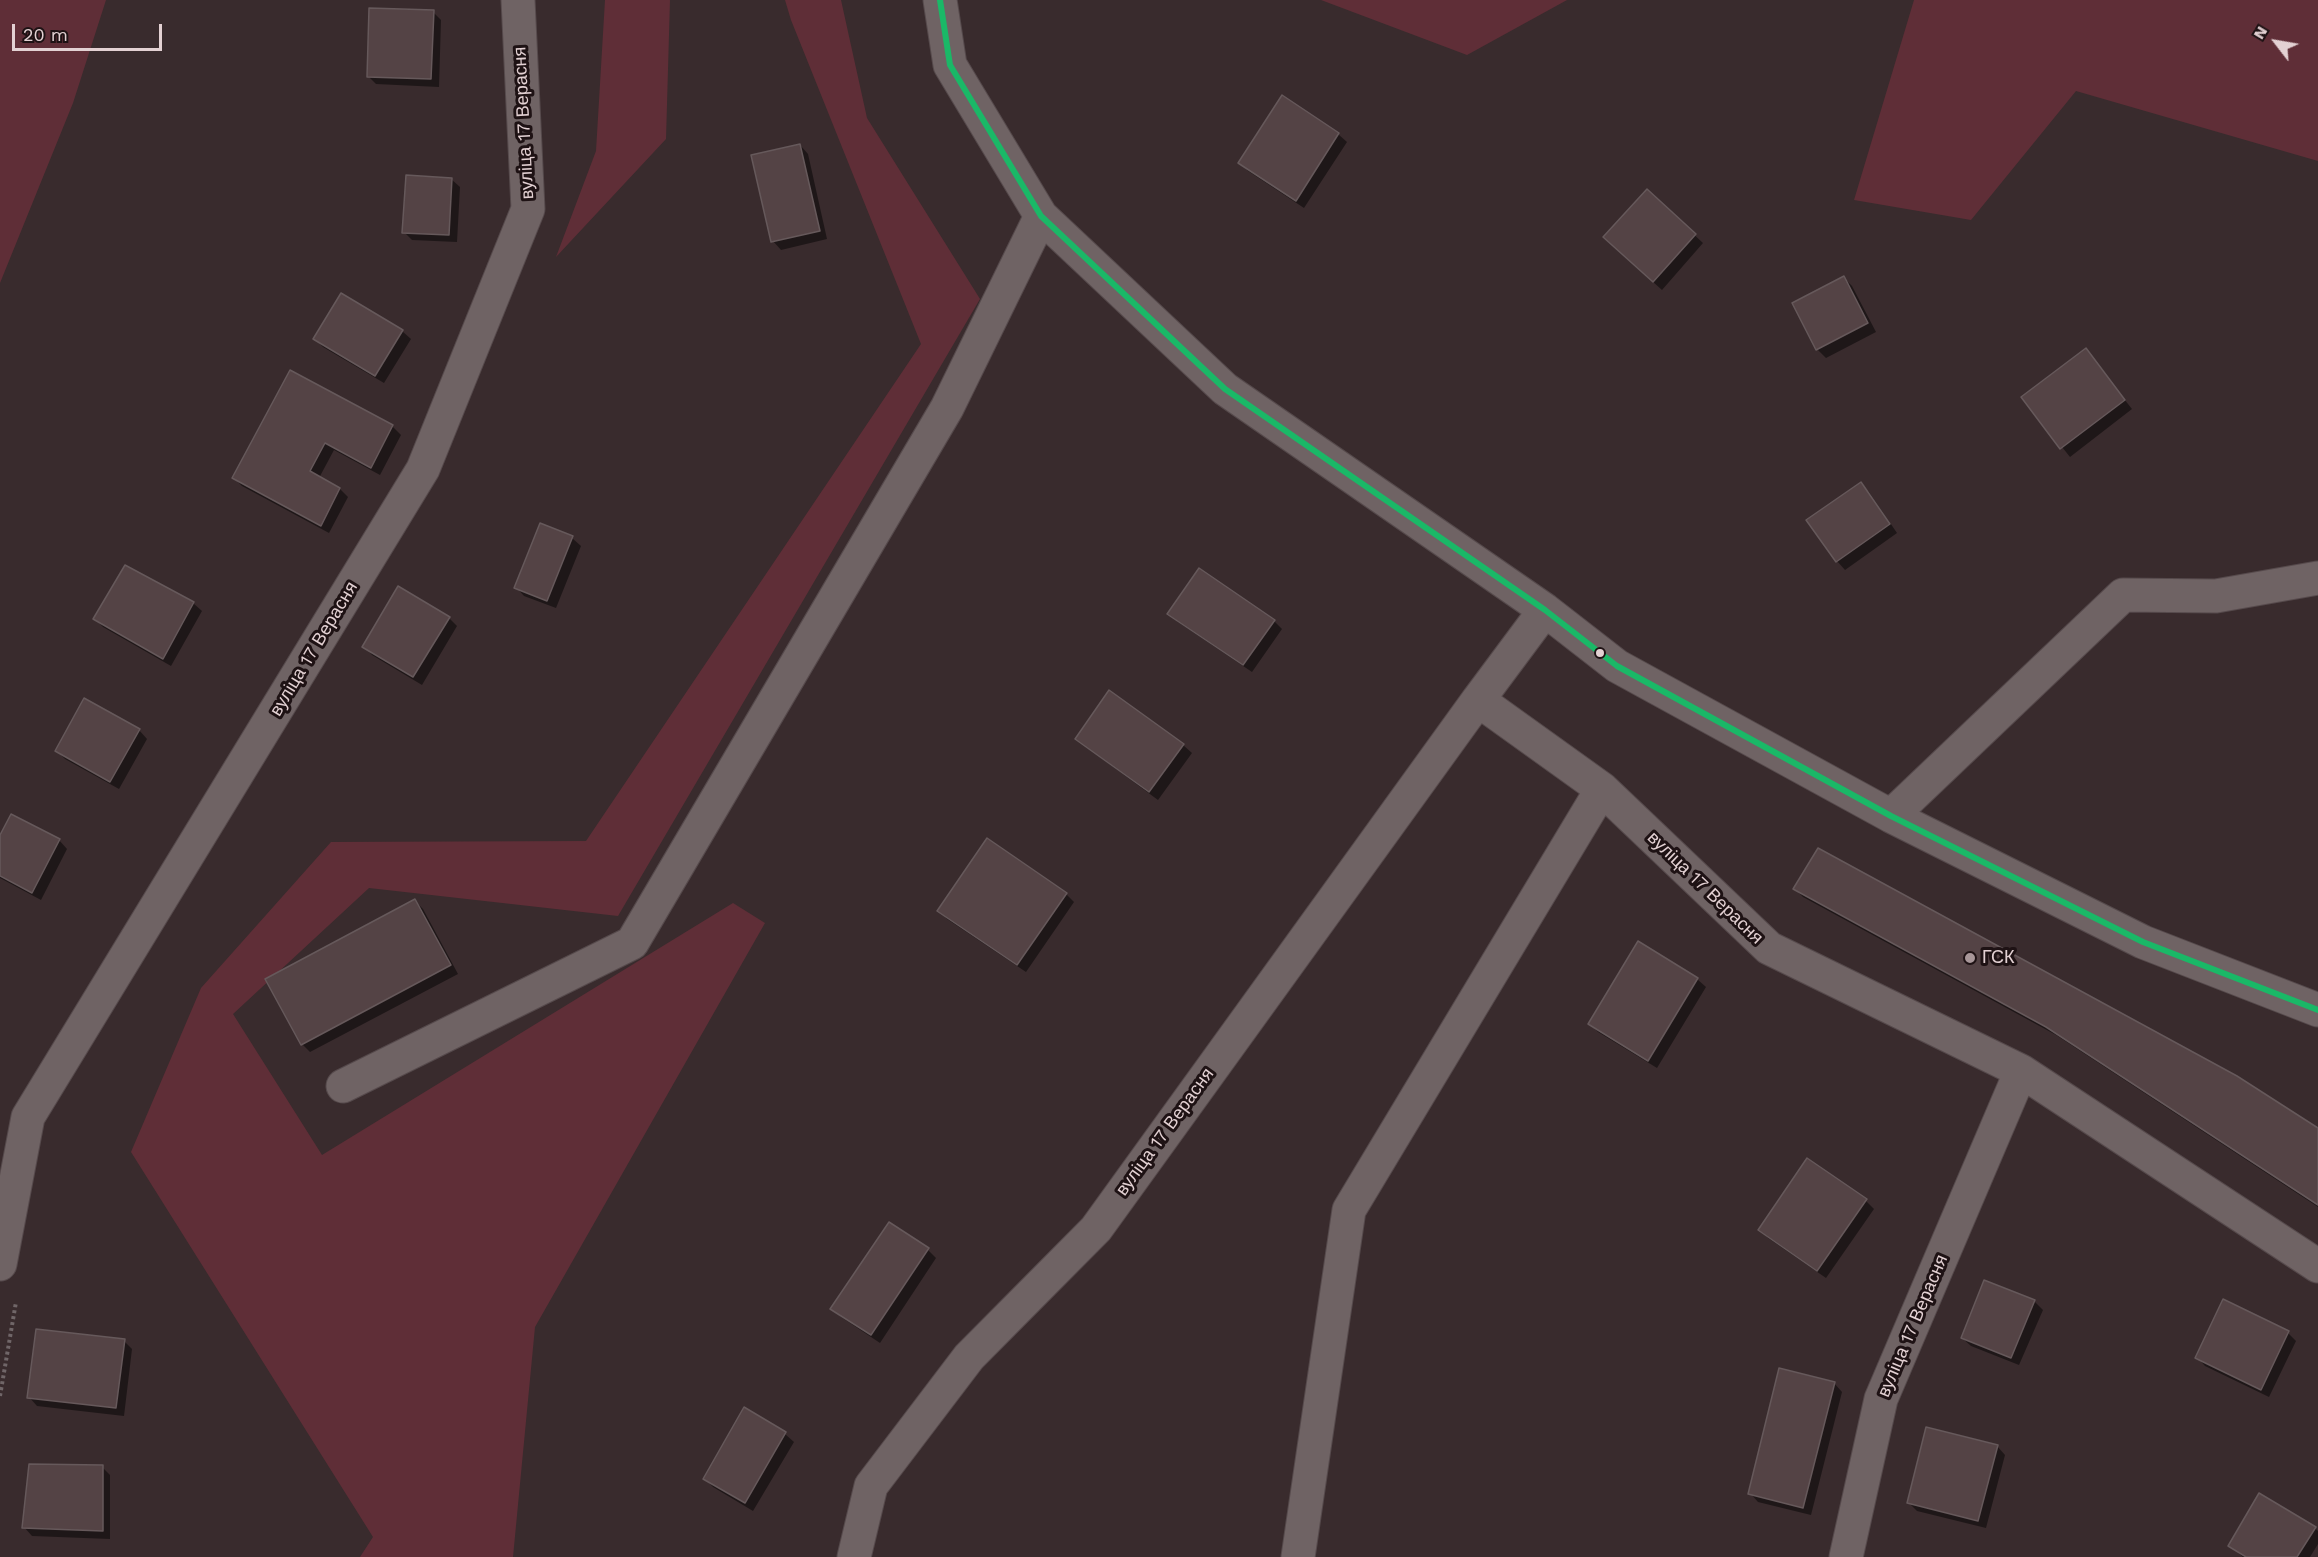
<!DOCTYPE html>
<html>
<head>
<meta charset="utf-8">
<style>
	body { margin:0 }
	#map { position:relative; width:2318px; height:1557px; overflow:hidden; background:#392b2d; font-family:"Work Sans",sans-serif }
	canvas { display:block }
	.north { position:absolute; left:2246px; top:12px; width:60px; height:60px; -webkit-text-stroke:4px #1e1214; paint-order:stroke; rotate:301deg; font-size:16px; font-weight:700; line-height:24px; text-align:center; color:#e3d1d3 }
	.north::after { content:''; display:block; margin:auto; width:21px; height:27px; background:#e3d1d3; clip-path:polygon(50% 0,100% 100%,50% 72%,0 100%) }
	.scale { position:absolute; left:12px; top:24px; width:150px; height:27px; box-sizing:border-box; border:3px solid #e3d1d3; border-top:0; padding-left:8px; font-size:18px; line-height:21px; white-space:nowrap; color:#e3d1d3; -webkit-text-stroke:4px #1e1214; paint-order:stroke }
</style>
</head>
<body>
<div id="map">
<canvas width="2318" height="1557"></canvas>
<div class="north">N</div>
<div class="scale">20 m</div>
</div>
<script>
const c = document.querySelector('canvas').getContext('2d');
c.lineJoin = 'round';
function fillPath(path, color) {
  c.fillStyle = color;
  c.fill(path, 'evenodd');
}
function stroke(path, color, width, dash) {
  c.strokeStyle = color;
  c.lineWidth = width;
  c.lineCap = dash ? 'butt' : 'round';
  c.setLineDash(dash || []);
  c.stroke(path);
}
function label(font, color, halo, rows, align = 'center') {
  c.font = font + ' "Work Sans",sans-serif';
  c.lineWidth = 6;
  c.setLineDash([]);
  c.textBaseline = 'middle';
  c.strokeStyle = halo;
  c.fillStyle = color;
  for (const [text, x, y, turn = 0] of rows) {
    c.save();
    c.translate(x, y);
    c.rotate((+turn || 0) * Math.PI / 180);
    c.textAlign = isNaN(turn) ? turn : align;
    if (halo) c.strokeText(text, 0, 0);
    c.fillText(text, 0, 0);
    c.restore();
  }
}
fillPath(new Path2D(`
	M0 0H106L73 103 0 283Z
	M605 0H670L666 139 556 257 596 151Z
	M785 0H841L867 118 980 299 618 916 369 888 233 1014 322 1155 733 903 765 923 535 1327 513 1557H360L373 1537 131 1152 201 988 331 842 586 841 921 344 791 20Z
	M1321 0H1567L1467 55Z
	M1914 0H2318V161L2076 91 1971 220 1854 200Z`), '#5f2e37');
fillPath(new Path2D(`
	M433 12 441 20 439 87 376 84 368 76Z
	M1283 97 1338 134 1347 142 1304 208 1248 171 1240 163Z
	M800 145 808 154 827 239 781 250 773 241Z
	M451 179 460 187 457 242 412 240 404 232Z
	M1647 191 1703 243 1662 290 1613 246Z
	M1844 278 1852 286 1876 332 1826 358 1817 349 1794 304Z
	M402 331 411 339 384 383 323 347 315 339Z
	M2085 350 2132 409 2070 457 2023 398Z
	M290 372 393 427 401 435 380 475 334 450 319 478 340 489 348 497 329 533 242 486 233 477Z
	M1861 484 1869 492 1897 533 1845 570 1837 561 1808 520Z
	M572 538 581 546 556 608 524 596 516 587Z
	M193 603 202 611 171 666 103 627 95 619Z
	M1169 613 1274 621 1282 629 1252 672 1178 622Z
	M449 618 457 626 422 685 372 655 364 646Z
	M1110 693 1183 745 1192 753 1158 800 1086 747 1077 739Z
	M139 730 147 739 119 789 65 759 57 751Z
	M0 838 59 840 67 849 41 900 0 878Z
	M1795 889 2318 1130V1207L2056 1035 1803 897Z
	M1066 894 1074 902 1026 972 947 919 939 910Z
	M415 901 423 909 458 974 310 1052 302 1044Z
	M1697 979 1706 987 1657 1068 1598 1032 1590 1024Z
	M1866 1201 1874 1209 1826 1278 1768 1238 1760 1229Z
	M889 1224 928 1250 936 1258 880 1343 841 1317 832 1309Z
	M2034 1301 2043 1310 2019 1365 1971 1346 1962 1338Z
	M2288 1333 2296 1341 2269 1397 2205 1366 2197 1357Z
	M124 1341 132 1349 124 1416 37 1406 29 1397Z
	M1834 1383 1842 1392 1811 1515 1758 1502 1750 1493Z
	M744 1409 785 1434 794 1442 753 1511 713 1487 705 1479Z
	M1997 1446 2005 1455 1986 1528 1917 1511 1909 1503Z
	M102 1467 110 1475V1539L32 1536 24 1527Z
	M2315 1528 2318 1531V1544L2310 1557H2243L2230 1546Z`), '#0007');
const building = new Path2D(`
	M369 8 434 10 431 79 367 77Z
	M1282 95 1339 133 1296 201 1238 163Z
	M800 144 820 231 771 242 751 155Z
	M406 175 452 178 449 235 402 233Z
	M1647 189 1696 234 1653 282 1603 237Z
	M1844 276 1868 323 1816 350 1792 303Z
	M341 293 403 330 375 376 313 339Z
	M2086 348 2125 400 2060 449 2021 397Z
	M290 370 393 425 371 468 325 443 310 471 340 488 321 526 232 478Z
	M1861 482 1890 524 1836 562 1806 520Z
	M540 523 573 536 547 601 514 588Z
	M125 565 194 602 163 659 93 619Z
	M1199 568 1275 620 1243 665 1167 614Z
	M398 586 450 617 413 677 362 647Z
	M1109 690 1184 744 1149 792 1075 739Z
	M84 698 140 729 110 782 55 751Z
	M11 814 60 839 32 893 0 876V835Z
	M987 838 1067 893 1017 965 937 911Z
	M1818 848 2237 1076 2318 1128V1205L2046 1027 1793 889Z
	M415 899 451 965 301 1045 265 979Z
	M1638 941 1698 978 1648 1061 1588 1024Z
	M1807 1158 1867 1199 1817 1271 1758 1230Z
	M889 1222 929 1248 871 1335 830 1309Z
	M1984 1280 2035 1300 2011 1358 1961 1338Z
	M2223 1299 2289 1331 2261 1390 2195 1358Z
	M36 1329 125 1339 116 1408 27 1398Z
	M1779 1368 1835 1382 1803 1508 1748 1494Z
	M744 1407 786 1432 745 1503 703 1479Z
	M1926 1427 1998 1445 1978 1521 1907 1503Z
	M29 1464 103 1465V1531L22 1528Z
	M2259 1493 2316 1527 2297 1557H2246L2228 1546Z`);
fillPath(building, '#544345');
stroke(building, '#66595b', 1.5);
const minor = new Path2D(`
	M940 0 950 65 1041 216 1225 389 1545 610 1617 666 1891 816 2143 942 2318 1010
	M1545 610 1478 700 1602 789 1769 948 2021 1071 1881 1399 1846 1557
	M1891 816 2123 595 2216 596 2318 578
	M2021 1071 2318 1266
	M343 1086 632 943 947 408 1041 216
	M0 1264 28 1117 423 469 528 209 518 0
	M854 1557 871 1486 969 1357 1096 1229 1478 700
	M1298 1557 1349 1210 1602 789`);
stroke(minor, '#564a4c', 35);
stroke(new Path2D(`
	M0 1396 16 1302`), '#706668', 4, [3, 3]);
stroke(minor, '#6f6364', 33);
stroke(new Path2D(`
	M940 0 950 65 1041 216 1225 389 1545 610 1617 666 1891 816 2143 942 2318 1010`), '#1ab867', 6);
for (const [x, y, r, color] of [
	[1600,653,5,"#e3d1d3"],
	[1970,958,6,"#a89799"]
]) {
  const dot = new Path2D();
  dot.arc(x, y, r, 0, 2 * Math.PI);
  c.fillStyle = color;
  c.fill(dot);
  stroke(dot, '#1e1214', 2);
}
label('18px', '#e3d1d3', '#1e1214', [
	["вуліца 17 Верасня",524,123,-93],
	["вуліца 17 Верасня",314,649,-59],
	["вуліца 17 Верасня",1705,888,44],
	["вуліца 17 Верасня",1165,1132,-54],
	["вуліца 17 Верасня",1913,1326,-67]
]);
label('18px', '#e3d1d3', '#1e1214', [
	["ГСК",1982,958]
], 'left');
</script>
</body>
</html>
